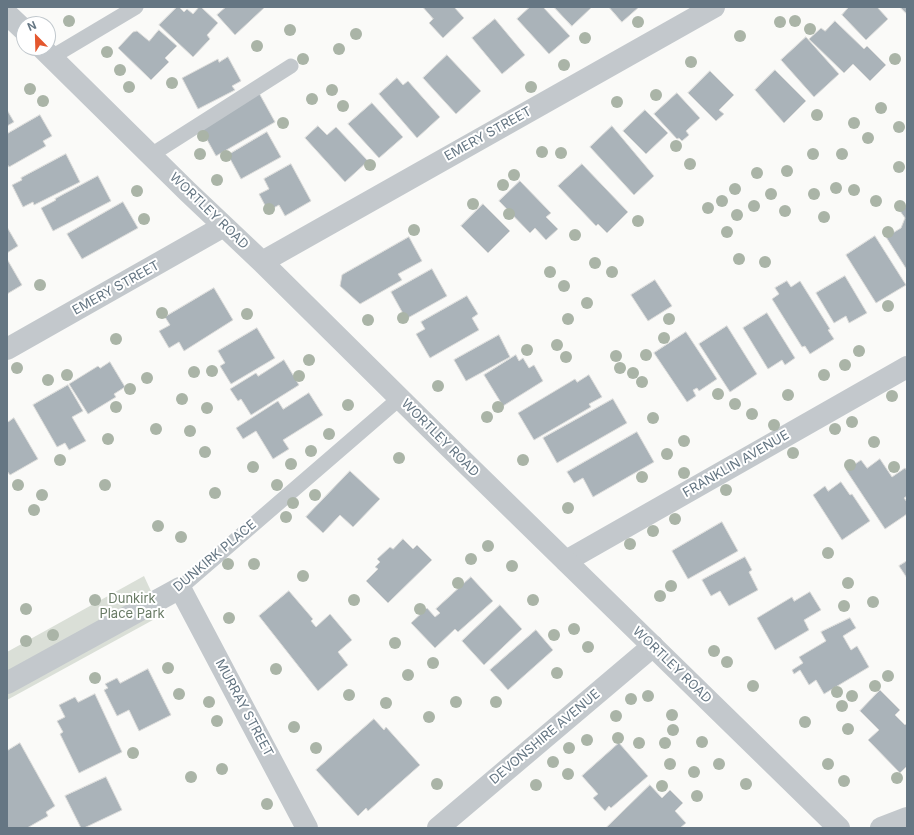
<!DOCTYPE html>
<html>
<head>
<meta charset="utf-8">
<style>
	body { margin:0 }
	#map { position:relative; width:914px; height:835px; overflow:hidden; background:#fafaf8; font-family:Inter,sans-serif }
	canvas { display:block }
	.frame { position:absolute; inset:0; border:8px solid #657683; pointer-events:none }
	.north { position:absolute; left:16px; top:16px; width:40px; height:40px; box-sizing:border-box; background:#fff; border:1px solid #c1c8cd; border-radius:50%; rotate:337deg; font-size:11px; font-weight:700; line-height:16px; text-align:center; color:#657683 }
	.north::after { content:''; display:block; margin:auto; width:14px; height:18px; background:#e4572e; clip-path:polygon(50% 0,100% 100%,50% 72%,0 100%) }
</style>
</head>
<body>
<div id="map">
<canvas width="914" height="835"></canvas>
<div class="frame"></div>
<div class="north">N</div>
</div>
<script>
const c = document.querySelector('canvas').getContext('2d');
c.lineJoin = 'round';
function fillPath(path, color) {
  c.fillStyle = color;
  c.fill(path, 'evenodd');
}
function stroke(path, color, width, dash) {
  c.strokeStyle = color;
  c.lineWidth = width;
  c.lineCap = dash ? 'butt' : 'round';
  c.setLineDash(dash || []);
  c.stroke(path);
}
function label(font, color, halo, rows, align = 'center') {
  c.font = font + ' Inter,sans-serif';
  c.lineWidth = 4;
  c.setLineDash([]);
  c.textBaseline = 'middle';
  c.strokeStyle = halo;
  c.fillStyle = color;
  for (const [text, x, y, turn = 0] of rows) {
    c.save();
    c.translate(x, y);
    c.rotate((+turn || 0) * Math.PI / 180);
    c.textAlign = isNaN(turn) ? turn : align;
    if (halo) c.strokeText(text, 0, 0);
    c.fillText(text, 0, 0);
    c.restore();
  }
}
fillPath(new Path2D(`
	M144 576 162 615 7 700V652Z`), '#dadfd7');
const building = new Path2D(`
	M177 7H179L184 12 187 9 193 14 199 7H201L218 23 207 35 210 39 193 57 159 25Z
	M226 7H265L235 35 217 15Z
	M423 7H454L464 18 443 38 429 23 433 19Z
	M530 7H543L570 36 549 54 517 19Z
	M554 7H592L572 26Z
	M609 7H639L622 22Z
	M849 7H877L888 19 866 40 842 15Z
	M900 7H907V14Z
	M495 19 525 55 502 74 472 38Z
	M835 21 864 49 867 46 886 65 870 81 853 64 844 73 809 39 821 28 825 31Z
	M159 30 177 46 165 58 169 62 151 80 118 48 133 32 137 31 149 41Z
	M806 37 839 74 814 97 781 60Z
	M447 55 481 91 456 114 423 78Z
	M228 57 241 81 232 86 235 90 198 109 182 78 218 59 219 62Z
	M775 70 806 101 784 123 755 90Z
	M710 71 734 95 719 110 724 114 716 121 688 93Z
	M397 78 403 85 408 81 440 117 417 138 379 94Z
	M259 93 275 122 216 156 200 127Z
	M677 93 700 118 686 131 689 135 682 141 679 138 677 139 654 114Z
	M372 103 403 137 379 158 348 124Z
	M7 110 14 122 7 126Z
	M645 110 668 133 646 154 623 131Z
	M40 115 52 136 43 141 46 146 9 167 7 164V134Z
	M318 126 327 135 336 127 368 161 345 182 305 138Z
	M612 126 654 176 634 195 590 147Z
	M267 132 281 157 241 179 228 155Z
	M66 154 80 182 34 205 33 202 23 207 12 185 22 180 21 178Z
	M291 164 311 201 285 216 279 205 268 211 259 194 269 189 264 179Z
	M582 164 628 212 607 233 598 224 596 226 558 186Z
	M98 176 111 201 53 231 41 208 56 200 55 199Z
	M520 181 551 213 546 217 558 229 546 240 535 228 530 233 499 201Z
	M123 202 138 228 82 259 67 234Z
	M483 204 510 231 488 253 461 226Z
	M907 206V270L886 237 901 228 905 218 900 211Z
	M7 227 18 246 7 253Z
	M875 236 906 285 876 303 846 255Z
	M409 237 422 261 398 274 402 280 360 304 340 286 342 275Z
	M7 259 22 285 7 294Z
	M432 269 447 296 406 319 391 292Z
	M845 276 867 313 849 323 846 316 834 323 816 293Z
	M655 280 672 306 648 321 631 295Z
	M787 281 791 287 800 281 830 329 828 330 834 339 810 354 805 346 802 347 772 299 779 294 775 288Z
	M214 288 233 320 184 351 179 342 169 348 159 331 170 325 165 317Z
	M467 296 478 314 472 318 479 330 430 358 416 334 425 329 421 322Z
	M767 313 795 358 785 365 782 360 768 369 743 328Z
	M727 326 757 374 730 392 699 344Z
	M257 328 275 358 231 384 220 366 225 363 218 351Z
	M686 332 717 379 699 391 697 388 693 390 696 396 687 402 654 353Z
	M499 335 510 357 466 381 454 360Z
	M516 355 519 361 523 358 529 368 534 365 543 381 503 406 484 375Z
	M284 360 299 385 251 415 241 399 238 401 230 389 256 373 258 376Z
	M110 362 125 387 114 394 116 397 88 414 69 384 98 366 100 368Z
	M589 375 602 397 589 404 591 407 534 440 518 413 575 379 577 382Z
	M68 385 83 411 72 417 86 441 69 450 65 443 57 447 33 405Z
	M309 393 323 415 283 440 289 449 273 459 256 431 243 439 236 428 278 401 283 409Z
	M613 399 627 423 557 463 543 438Z
	M14 418 38 459 10 475 7 471V423Z
	M637 432 654 462 593 497 583 478 574 483 567 472Z
	M880 459 892 477 905 468 907 471V496L904 498 907 502V514L885 529 846 470 861 460 867 468Z
	M350 471 380 499 353 527 340 515 323 533 306 517Z
	M841 482 850 495 852 494 870 521 842 540 813 495 825 486 828 491Z
	M722 522 738 551 688 579 672 551Z
	M403 539 413 549 417 545 432 560 388 603 366 581 378 569 375 567 380 562 377 559 390 547 393 549Z
	M745 557 752 570 749 572 758 590 729 606 720 591 711 596 702 580Z
	M907 561V578L899 566Z
	M471 577 493 601 458 632 455 629 435 648 411 623 427 608 435 617 440 613 436 609Z
	M289 591 313 619 311 621 316 627 330 614 352 640 338 652 348 665 318 691 259 616Z
	M810 592 821 610 804 620 809 630 775 650 757 618 792 597 794 601Z
	M500 605 522 629 484 665 462 641Z
	M850 618 856 628 843 636 851 650 857 646 869 667 824 694 816 680 809 685 800 670 794 674 792 670 803 663 799 657 826 641 821 632Z
	M536 630 553 650 508 690 490 670Z
	M148 669 171 715 139 731 129 710 117 716 104 690 108 688 105 684 117 678 120 683Z
	M880 690 900 710 895 715 905 725 907 723V766L900 773 868 740 879 730 860 711Z
	M95 694 122 752 79 773 60 734 63 732 57 721 65 717 59 705 75 697 78 702Z
	M374 719 384 730 386 727 420 765 368 811 366 808 358 816 316 770Z
	M20 743 55 806 46 812 48 816 27 828H7V751Z
	M619 743 648 776 611 808 609 806 605 811 593 798 598 794 582 776Z
	M106 777 122 810 84 828H81L65 796Z
	M650 785 662 798 670 790 683 803 675 811 686 823 680 828H606Z`);
fillPath(building, '#aab3b9');
stroke(building, '#dcdcda', 1);
stroke(new Path2D(`
	M52 57 136 7
	M151 155 291 66
	M180 588 400 398`), '#c3c8cc', 15);
stroke(new Path2D(`
	M566 561 907 367
	M7 683 180 588 307 828
	M438 828 653 646
	M881 828 907 818`), '#c3c8cc', 22);
stroke(new Path2D(`
	M7 14 24 30
	M42 48 187 191 262 262 450 448 839 828
	M262 262 714 7
	M7 349 224 226`), '#c3c8cc', 22);
c.fillStyle = '#aab4a7';
for (const [x, y] of [
	[69,21],
	[795,21],
	[638,22],
	[780,22],
	[810,29],
	[290,30],
	[356,34],
	[740,36],
	[585,38],
	[257,46],
	[339,49],
	[107,52],
	[303,59],
	[895,59],
	[691,62],
	[564,65],
	[120,70],
	[172,83],
	[129,87],
	[531,87],
	[30,89],
	[332,90],
	[656,95],
	[312,99],
	[43,101],
	[617,102],
	[343,106],
	[881,108],
	[817,115],
	[283,123],
	[854,123],
	[899,127],
	[203,136],
	[868,138],
	[676,146],
	[542,152],
	[561,153],
	[200,154],
	[813,154],
	[842,154],
	[226,156],
	[690,164],
	[370,165],
	[899,167],
	[787,171],
	[757,173],
	[514,175],
	[217,180],
	[503,185],
	[836,188],
	[735,189],
	[854,190],
	[137,191],
	[771,194],
	[814,194],
	[722,201],
	[876,201],
	[473,204],
	[754,206],
	[900,206],
	[708,208],
	[269,209],
	[785,211],
	[509,214],
	[737,215],
	[824,217],
	[144,219],
	[638,221],
	[414,230],
	[727,232],
	[888,232],
	[575,235],
	[739,259],
	[765,262],
	[595,263],
	[550,272],
	[612,272],
	[40,285],
	[564,286],
	[587,303],
	[888,306],
	[162,313],
	[247,314],
	[403,318],
	[568,319],
	[669,319],
	[368,320],
	[664,338],
	[116,339],
	[557,345],
	[527,350],
	[859,351],
	[646,355],
	[616,356],
	[566,357],
	[309,360],
	[845,365],
	[17,368],
	[620,368],
	[212,371],
	[194,372],
	[633,373],
	[67,375],
	[824,375],
	[299,376],
	[147,378],
	[48,380],
	[642,382],
	[438,386],
	[130,389],
	[718,394],
	[788,395],
	[892,396],
	[182,399],
	[735,404],
	[348,405],
	[116,407],
	[498,407],
	[207,408],
	[752,414],
	[487,417],
	[653,418],
	[852,422],
	[774,425],
	[156,429],
	[835,429],
	[190,431],
	[329,434],
	[108,439],
	[684,441],
	[874,442],
	[311,451],
	[205,452],
	[793,453],
	[667,454],
	[399,458],
	[60,460],
	[523,460],
	[291,464],
	[850,465],
	[253,467],
	[894,467],
	[684,473],
	[642,477],
	[18,485],
	[105,485],
	[277,485],
	[726,490],
	[215,493],
	[42,495],
	[315,495],
	[293,503],
	[568,508],
	[34,510],
	[286,517],
	[675,519],
	[158,526],
	[653,531],
	[181,537],
	[630,544],
	[488,546],
	[828,553],
	[471,559],
	[228,564],
	[254,564],
	[512,566],
	[303,576],
	[458,583],
	[848,583],
	[671,586],
	[660,596],
	[95,600],
	[354,600],
	[533,600],
	[873,602],
	[844,606],
	[26,609],
	[420,609],
	[229,618],
	[574,629],
	[53,635],
	[554,635],
	[26,641],
	[395,643],
	[588,647],
	[714,651],
	[727,662],
	[433,663],
	[168,668],
	[276,669],
	[557,673],
	[408,675],
	[888,676],
	[95,678],
	[753,686],
	[875,686],
	[837,692],
	[179,694],
	[349,695],
	[648,696],
	[852,696],
	[631,699],
	[209,702],
	[456,702],
	[496,702],
	[386,703],
	[842,706],
	[672,715],
	[616,716],
	[429,717],
	[217,721],
	[805,722],
	[294,727],
	[848,729],
	[673,730],
	[618,738],
	[587,740],
	[702,742],
	[639,743],
	[665,743],
	[316,748],
	[569,748],
	[133,753],
	[553,762],
	[670,764],
	[719,764],
	[828,764],
	[222,769],
	[694,772],
	[568,774],
	[191,777],
	[897,778],
	[844,781],
	[437,784],
	[746,784],
	[536,785],
	[662,786],
	[697,796],
	[267,804]
]) {
  c.beginPath();
  c.arc(x, y, 6, 0, 2 * Math.PI);
  c.fill();
}
label('13px', '#657683', '#fff', [
	["EMERY STREET",488,134,-29],
	["WORTLEY ROAD",209,211,44],
	["EMERY STREET",116,288,-29],
	["WORTLEY ROAD",440,438,45],
	["FRANKLIN AVENUE",736,464,-30],
	["DUNKIRK PLACE",215,556,-40],
	["WORTLEY ROAD",672,665,44],
	["MURRAY STREET",244,708,62],
	["DEVONSHIRE AVENUE",545,737,-40]
]);
label('13px', '#687a64', '#fff', [
	["Dunkirk",132,599],
	["Place Park",132,614]
]);
</script>
</body>
</html>
